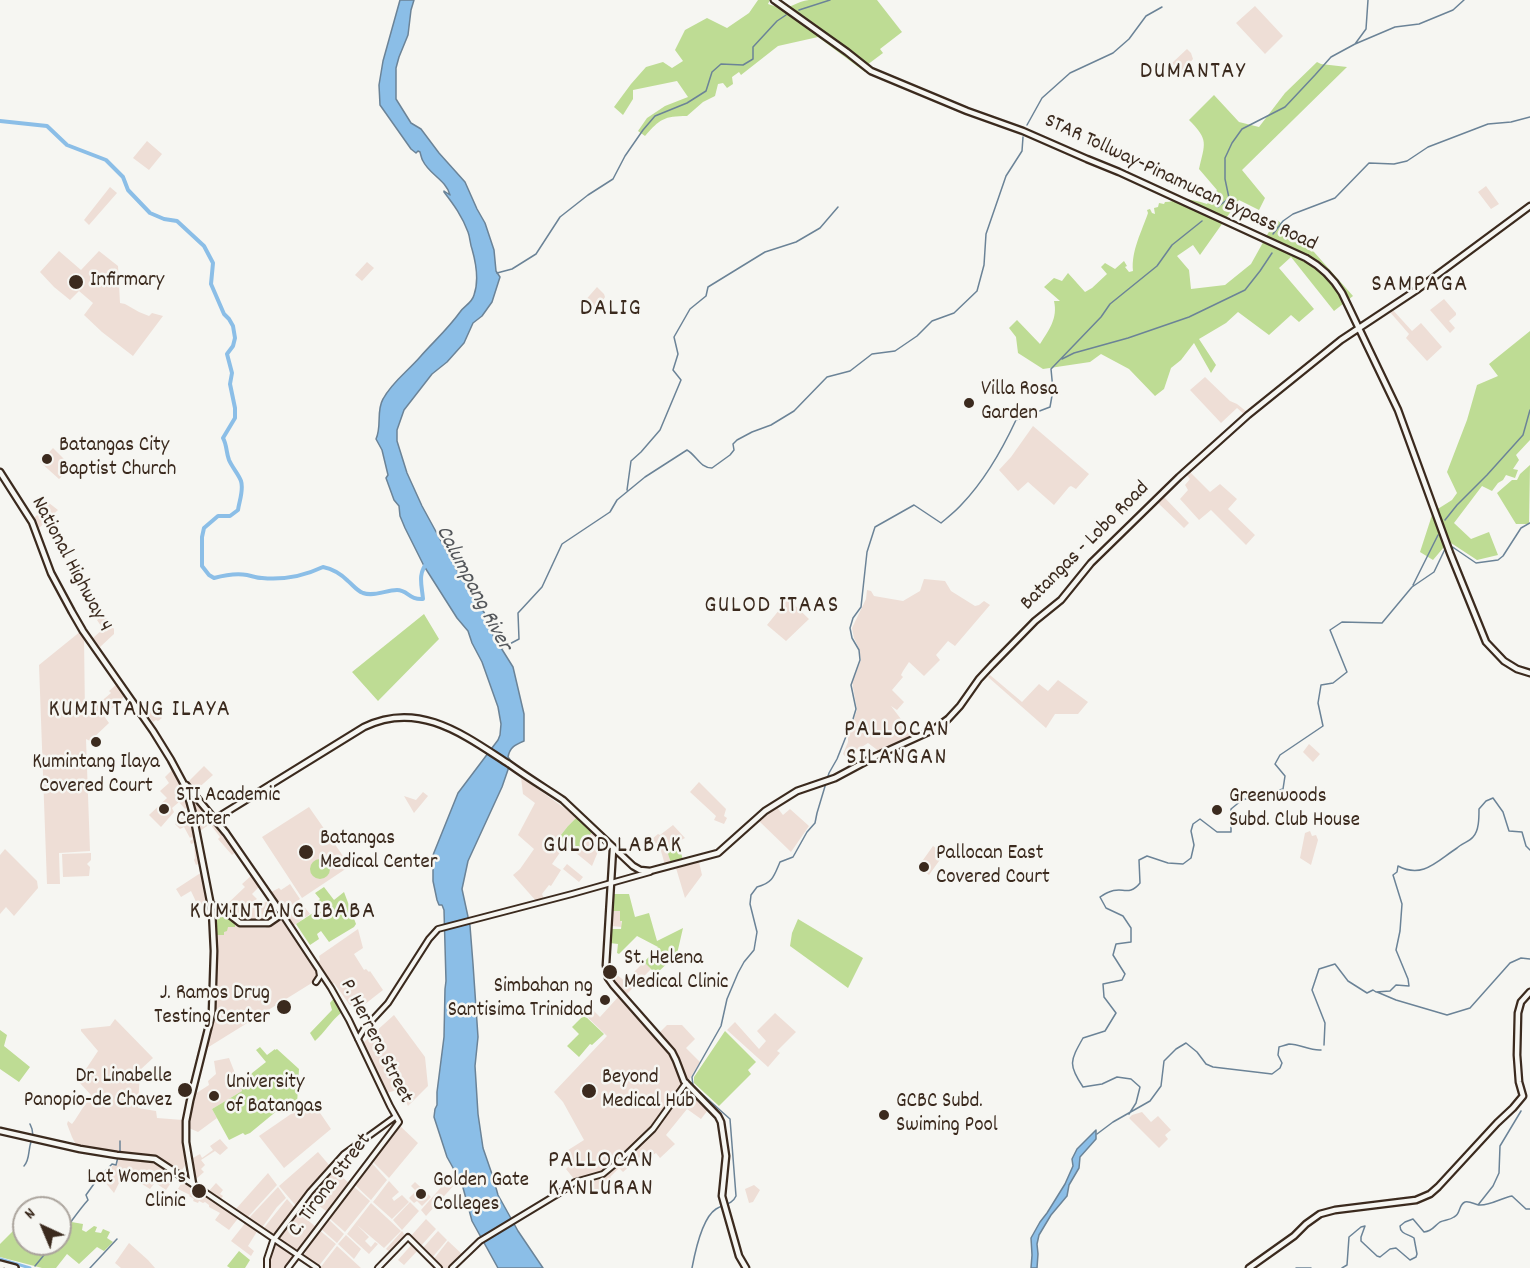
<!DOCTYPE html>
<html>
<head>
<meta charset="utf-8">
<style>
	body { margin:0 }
	#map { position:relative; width:1530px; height:1268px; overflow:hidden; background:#f6f6f2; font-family:Dekko,sans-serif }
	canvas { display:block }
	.north { position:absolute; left:12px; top:1196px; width:60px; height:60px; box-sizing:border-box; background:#f6f6f2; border:2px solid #aba49d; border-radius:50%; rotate:316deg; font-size:16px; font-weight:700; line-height:24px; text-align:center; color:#3b2a1e }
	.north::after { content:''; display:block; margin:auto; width:21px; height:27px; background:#3b2a1e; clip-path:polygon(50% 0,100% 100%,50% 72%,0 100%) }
</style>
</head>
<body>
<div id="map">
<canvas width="1530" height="1268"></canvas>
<div class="north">N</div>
</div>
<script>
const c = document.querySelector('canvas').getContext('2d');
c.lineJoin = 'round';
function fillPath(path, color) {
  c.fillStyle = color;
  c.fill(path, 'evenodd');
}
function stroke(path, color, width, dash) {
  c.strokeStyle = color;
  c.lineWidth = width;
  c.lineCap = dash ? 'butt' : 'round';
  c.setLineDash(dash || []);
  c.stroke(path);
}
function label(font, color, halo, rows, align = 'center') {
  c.font = font + ' Dekko,sans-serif';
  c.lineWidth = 5;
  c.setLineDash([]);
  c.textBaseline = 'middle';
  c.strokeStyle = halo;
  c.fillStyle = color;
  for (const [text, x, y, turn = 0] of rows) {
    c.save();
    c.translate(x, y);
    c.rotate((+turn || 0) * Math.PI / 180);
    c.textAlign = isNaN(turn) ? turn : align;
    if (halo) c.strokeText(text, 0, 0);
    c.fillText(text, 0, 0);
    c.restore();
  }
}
fillPath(new Path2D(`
	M1255 6 1283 36 1265 54 1236 23Z
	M1187 49 1191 53 1193 59 1188 65 1194 71 1189 76 1185 73 1183 75 1172 63Z
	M147 141 162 154 149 170 133 158Z
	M1486 186 1499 204 1491 209 1478 192Z
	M110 187 117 193 89 225 84 220Z
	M59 251 81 270 99 251 118 266 120 303 125 304 139 312 149 316 152 313 163 316 133 356 102 332 84 315 93 303 79 291 70 300 54 287 40 272Z
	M367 262 374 268 362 281 355 275Z
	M597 287 604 294 605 297 600 305V307L593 313 583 303Z
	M1444 299 1456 313V315L1449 321 1455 328 1450 333 1430 310Z
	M1392 309 1412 331 1421 323 1442 347 1427 361 1406 338 1409 334 1389 311Z
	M1205 377 1230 401 1237 404 1247 412 1244 414 1237 408 1221 423 1190 390Z
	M1033 426 1089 474 1076 489 1071 486 1069 487 1054 505 1028 482 1018 491 999 470 1011 457Z
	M53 448 72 467 59 479 40 462Z
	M1189 471 1210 492 1220 484 1237 499 1228 509 1255 535 1246 545 1211 510 1199 520 1180 499 1188 490 1185 485 1190 479 1186 474Z
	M1163 496 1189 523 1184 528 1157 502Z
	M49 503 58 510 38 529 33 519Z
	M924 579 945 581 951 591 975 606 979 605 984 601 990 605 955 646 948 641 936 655 940 660 924 676 909 662 903 671 901 675 903 677 892 690 904 702 897 710 891 706 914 736 880 752 868 743 846 757 843 754 848 742V736L857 710 852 682 861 660 859 649 854 638 852 628 866 599 867 590 871 591 874 596 903 601 920 591Z
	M788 599 809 619 786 641 767 625Z
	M104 615 114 629V634L100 647 93 638 103 629 97 620Z
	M81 631 84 637 85 715 111 693 109 691 117 684 119 685 126 695 104 716 109 723 90 741 86 739 90 851 59 853 60 884H47L39 665Z
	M990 675 1022 702 1039 684 1048 691 1058 680 1088 702 1078 714H1055L1046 728 988 677Z
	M153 706 162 718 158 721 156 720 153 722 145 711Z
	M1309 744 1320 754 1313 762 1303 752Z
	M204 766 213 775 195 791 187 783Z
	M173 769 181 784 189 806 185 809 179 802 172 808 174 812 161 827 149 815 167 798 160 791 169 783 165 777Z
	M521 777 577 817 568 826 553 845 561 851 552 864 561 870 551 886 549 885 542 894 544 899 536 901 513 875 520 869 534 849 518 835 535 803 523 794Z
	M699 782 726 809 724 816 727 818 724 824 714 820 716 816 690 792Z
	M423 792 428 796 414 813 404 796 416 800Z
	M197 800 224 831 237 851 232 855 218 839 220 837 210 824 200 831 193 802Z
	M776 806 783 815 790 809 809 826 791 852 758 820Z
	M309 807 350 866 302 898 262 837Z
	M190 810 200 863 196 865 194 860 195 858 194 843 191 844 190 841 193 839 191 837 190 838 184 827 180 829 175 824Z
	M673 825 685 838 666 848 671 863 665 865 661 851 652 839 658 834 660 835Z
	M1310 831 1312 836 1316 835 1318 840 1311 865 1300 858 1305 833Z
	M592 832 602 842 592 866 576 853Z
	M933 846 944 854 929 875 918 867Z
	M5 849 37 881 38 888 14 916 6 907 0 914V855Z
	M91 853V860L87 864 90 867 89 876 63 877 62 854Z
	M699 862 702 875 685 898 676 868Z
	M567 864 583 877 579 882 563 869Z
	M202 872 207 901 198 906 191 891 181 897 176 889Z
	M252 875 260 886 252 894 257 899 254 901V904L267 902V921H243L236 917 224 907 245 887 242 884Z
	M290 884 300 899 283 912 269 893 279 888 281 890Z
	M302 904 310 914 293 926 286 915Z
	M217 909 222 911 235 924 243 927 265 928 282 919 318 970 315 981 207 1048 216 1012 217 935 215 912Z
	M611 911H620L622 927 611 926Z
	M358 929 363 948 354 954 364 970 366 969 369 972 370 971 383 990 360 1008H353L349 1004 334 983 333 984 318 962 320 960 319 956Z
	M644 962 651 969 626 995 660 1032 667 1025H682L695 1039 686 1048 700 1062 688 1082 686 1088 708 1110 701 1119 687 1109 666 1135 675 1144 660 1158 656 1153 644 1161 640 1157 623 1172 619 1168 610 1177 611 1178 603 1184 606 1188 600 1194 588 1186 576 1188 572 1185 574 1179 566 1169 573 1162 565 1152 584 1140 563 1102 554 1092 607 1036 583 1013 589 1006 600 1017 619 996 609 983 617 975 625 981Z
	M775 1013 796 1032 777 1051 780 1053 768 1067 727 1030 735 1022 759 1049 766 1041 757 1031Z
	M394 1015 425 1057 428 1086 408 1106 400 1089 387 1093 363 1043Z
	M115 1019 153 1058 140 1070 138 1108 156 1111 157 1118 183 1120V1133L187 1162 181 1172 155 1156 77 1147 72 1137 67 1124 68 1121 72 1124 75 1120 91 1095 78 1081 98 1051 81 1031V1029L110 1026Z
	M229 1058 242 1091 212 1109 217 1118 198 1132 189 1128 195 1094 209 1085 208 1081 216 1074 214 1061Z
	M314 1104 331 1129 284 1168 259 1136 291 1114Z
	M1142 1112 1151 1122 1158 1116 1171 1130 1165 1135 1168 1139 1159 1148 1129 1118 1132 1115Z
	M398 1124 418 1143 389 1178 371 1160Z
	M220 1139 228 1148 220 1155 215 1151 201 1160 205 1165 201 1169 204 1172 196 1179 193 1158 200 1154 202 1158 213 1150 210 1146Z
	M318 1152 330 1166 297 1207 279 1186Z
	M119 1157 153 1161 165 1167 163 1172 150 1189 124 1173 114 1193 100 1176 108 1171 113 1165H116Z
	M370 1161 387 1180 371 1200 353 1183Z
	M332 1168 350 1184 329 1213 315 1203 306 1215 298 1209Z
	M167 1169 176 1175 166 1190 157 1184Z
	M268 1173 277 1185 247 1218 235 1210Z
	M451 1176 456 1183 426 1216 421 1210Z
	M183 1180 239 1217 229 1230 215 1220 220 1213 209 1207V1205L205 1202 203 1203 199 1201 198 1203 193 1201 194 1199 189 1196 190 1195 178 1189Z
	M389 1181 399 1192 392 1198 394 1201 402 1195 409 1202 392 1219 373 1202Z
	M415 1182 431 1197 422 1206 417 1201 414 1203 409 1198 416 1191 411 1186Z
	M216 1183 223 1190 220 1194 223 1196 220 1200 208 1192Z
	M352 1185 370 1201 345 1232 328 1217Z
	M754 1185 760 1190 753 1202 749 1203 745 1189Z
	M278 1187 286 1198 277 1207 261 1229 248 1219Z
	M287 1199 296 1209 274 1237 263 1229Z
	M410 1202 419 1211 402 1230 393 1220Z
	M371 1203 401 1231 384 1248 357 1225 369 1237 365 1241 371 1247 375 1242 378 1244 369 1254 347 1234Z
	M297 1211 317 1228 297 1253 276 1238Z
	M327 1218 344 1234 337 1243 320 1228Z
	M426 1219 436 1229 420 1247 410 1237Z
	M246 1222 258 1230 248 1246 254 1251 251 1256 231 1241Z
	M318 1229 336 1244 318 1267 302 1257 306 1252 303 1250Z
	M402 1231 406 1237 391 1253 386 1249Z
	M438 1231 447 1240 431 1259 422 1249Z
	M346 1235 361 1249 354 1259 338 1244Z
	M448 1241 463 1255 450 1268H441L433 1260Z
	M275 1242 295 1256 286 1268H269L270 1257Z
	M129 1243 148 1260 155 1268H121L115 1263Z
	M413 1243 419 1249 404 1265 398 1260Z
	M337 1246 361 1268H320Z`), '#eeded6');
fillPath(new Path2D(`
	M758 0H770L768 4C791 13 792 2 809 0 832 0 855 0 877 0L902 32 880 49 883 53 867 65 869 68 865 72 818 37 778 46 741 75 739 72 732 77 733 84 727 88 723 83 718 84 715 96 703 102 687 116C664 116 660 119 645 136L638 131 647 118 665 106 688 97 677 81 633 90V99L623 115 614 107 631 84 646 67 663 62 672 68 683 61 675 50 685 30 707 18 727 28 749 13Z
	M1317 62 1321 64 1347 67 1242 170 1265 198 1259 210 1239 200 1200 255 1193 245 1177 256 1189 270 1191 289 1225 285 1251 264 1276 219 1314 252 1353 296 1334 311 1291 257 1279 268 1314 309 1299 322 1291 315 1269 335 1238 312 1226 323 1199 339 1216 365 1211 373 1194 343 1181 360 1171 368 1164 389 1155 396 1129 369 1101 354 1090 362 1043 369 1018 353 1016 337 1009 328 1017 320 1040 344C1049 330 1058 318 1054 301H1060L1044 287 1054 278 1062 281 1068 273 1085 292 1092 288 1107 274 1101 267 1105 263 1115 269 1124 261 1127 266 1125 267 1129 272 1133 271C1131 251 1142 231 1148 213L1147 210 1150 209 1152 213 1155 214 1154 208 1158 207 1159 203 1164 204 1165 202C1171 202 1175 200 1181 199 1189 199 1199 201 1207 204L1217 190 1199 169C1205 143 1209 140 1189 120L1214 95 1239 122 1259 127 1285 93Z
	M1530 331V440L1516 455 1519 460 1513 469 1518 470 1515 478 1506 475 1503 480 1498 483 1492 491 1482 486 1454 523 1471 539 1489 532 1498 555 1477 560 1451 543 1444 547 1433 560 1420 552 1433 512 1452 500 1457 493 1447 472 1467 420 1477 385 1498 376 1489 364Z
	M1530 465 1529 524H1516L1497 493 1512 480H1517L1520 474Z
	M424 614 439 639 378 701 352 672Z
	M577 817 592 832 576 853 566 846 561 851 553 845 568 826Z
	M678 842 683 860 671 863 666 848Z
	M310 869a10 10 0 1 1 20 0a10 10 0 1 1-20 0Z
	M324 887 334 900 344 892 356 924 354 927 329 942 321 931 317 934 319 939 310 945 296 924 313 913 315 916 323 910 317 902 320 899 315 893Z
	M612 894H629L635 917 649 913 657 941 683 928 677 954 656 974 644 962 658 947 637 936 619 954 617 953 618 944 610 943V929H621L622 921H620V911H611Z
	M217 909 222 911 235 924V927H228L227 931 224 932V935H217L215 912Z
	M798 919 863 958 848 988 790 946 792 933Z
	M334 998 342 1012C331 1021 325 1032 315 1041L310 1033 332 1010 330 1003Z
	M584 1015 604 1034 592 1045 590 1044 579 1057 567 1046 579 1034 572 1027Z
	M0 1030 7 1035 4 1046 30 1067 19 1082 0 1069Z
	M725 1031 756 1062 748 1070 751 1074 719 1106 694 1083V1077Z
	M260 1047 267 1055 275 1049V1050L277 1049 299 1069 297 1105 290 1111 284 1105 250 1133 245 1135 243 1133 229 1140 212 1109 242 1091 240 1084 248 1079 247 1077 266 1062 256 1050Z
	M24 1220V1244H60V1220L83 1224 82 1230 86 1232 94 1226 97 1227 95 1232 101 1233 103 1229 110 1232 107 1238 113 1242 104 1251 97 1247 79 1264 67 1254 56 1268H42L0 1257V1244Z
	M239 1251 250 1260 245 1268H230L227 1266Z`), '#bedc94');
const water = new Path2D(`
	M400 0H414L411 10 408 35 399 57 396 68V99L411 123 421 129 439 153 465 182 477 209 485 223 494 250 496 271 500 277 492 302 482 316 473 323 464 343 447 362 432 374 404 410 397 430V441L407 473 422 506 458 572 487 617 493 635 513 667 524 714V741C515 745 510 747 508 757L511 761 502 787 468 861 462 889 470 926 473 964 478 1037 475 1066 478 1114 483 1148 493 1177 498 1195 518 1231 543 1268H498L472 1221 462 1184 447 1157 434 1117 435 1109 437 1105V1092L444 1037 445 989 446 981 444 910 442 905H439L437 900 433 881V855L458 793 498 740 500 735 501 724 498 707 482 662 472 643 468 631 457 618 424 566 405 528 400 516 399 506 394 500 386 478 388 475 382 450 376 439C382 426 376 411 383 399 392 382 408 371 420 357 433 342 448 329 460 312 464 306 472 303 474 295 479 281 476 263 472 249 470 244 470 237 468 232 462 216 454 205 444 192V191L450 195C446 180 429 174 423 161 422 160 420 152 420 152L418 151 416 153 411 149 380 105 379 85 383 61Z
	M1096 1130V1139L1080 1157 1079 1168 1069 1185 1067 1196 1051 1215 1039 1235 1037 1244 1038 1254 1037 1268H1031L1032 1255 1031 1238 1040 1222 1047 1213 1065 1184 1073 1166 1072 1159 1077 1149Z`);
fillPath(water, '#8bbee7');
stroke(water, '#6b8397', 1.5);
stroke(new Path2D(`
	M799 10 830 0
	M1355 44 1395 27 1419 24 1453 10 1464 0
	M1027 125 1042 98 1070 73 1113 53 1129 39 1146 16 1162 7
	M1218 207 1229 198 1225 179V158L1232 143 1242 129 1285 107 1315 75 1331 57 1355 44 1366 29 1368 0
	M1273 234 1283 221 1293 214 1335 198 1369 163 1394 164 1407 161 1428 147 1488 124 1511 122 1530 117
	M497 273 512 269 536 254 560 217 588 195 613 179 625 156 643 130 655 116 687 103 706 91 712 72 721 64 743 65 753 59V47L777 21 786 15
	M1062 359 1074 353 1128 338 1189 317 1245 290 1260 271 1272 253
	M627 490 631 461 641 452 660 430 681 380 673 370 678 354 674 337 690 309 706 296 708 287 765 252 796 242 820 228 838 207
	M1445 520 1457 505 1487 475 1523 435 1530 410
	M1450 546 1454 548 1476 563 1498 560 1503 556 1521 528 1530 523
	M1413 585 1438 535
	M502 648 519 639 518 613 542 587 562 544 610 512 617 500 645 477 687 450C697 456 700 468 712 468L730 455 734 450 733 444 737 440 752 432 771 425 794 411 827 377 850 371 872 354 895 351 917 336 932 321 954 313 977 291 984 265 986 234 1006 176 1022 151 1023 137
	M1377 992 1396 1000 1447 1015 1470 1008 1510 963 1521 958 1530 959
	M1324 1045 1325 1023 1312 990 1319 969 1335 964 1348 981 1367 993 1373 990 1376 992 1390 991 1396 985 1409 986 1408 979 1396 950 1400 931 1402 904 1393 875 1397 872 1398 866C1423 879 1437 861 1457 848 1461 844 1470 841 1473 837 1479 831 1479 818 1479 809L1486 801 1493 798 1503 812 1509 831 1522 832 1526 846 1530 850
	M1129 1114 1136 1103 1140 1087 1131 1079 1117 1077 1102 1084 1083 1087C1068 1065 1070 1061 1083 1038L1105 1031 1116 1013 1104 997 1103 984 1122 980 1125 974 1113 955 1116 944 1131 942V928L1123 916 1106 908 1100 897C1103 895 1106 893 1109 892 1122 886 1129 897 1140 883L1139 860 1147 856 1168 863 1183 864 1191 858 1194 845 1191 831 1193 824 1200 819 1217 832H1231V809L1242 800 1283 789 1285 776 1275 764 1280 755 1323 726 1318 703 1321 685 1333 683 1347 672 1330 630 1342 622 1382 623 1412 587 1434 572 1446 547
	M30 1124 32 1129 33 1136
	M1097 1134 1113 1122 1150 1101 1161 1086 1164 1061 1176 1049 1186 1043 1197 1052 1206 1064 1213 1067 1272 1074 1280 1068 1282 1063 1278 1055 1279 1047C1282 1046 1286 1045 1289 1044 1300 1044 1310 1051 1321 1050
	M120 1141V1151
	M24 1166C30 1160 28 1150 31 1142
	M97 1180 112 1164 116 1165 118 1157
	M1478 1205 1493 1186 1499 1173 1500 1146 1521 1111
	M60 1236C70 1224 78 1211 88 1200L86 1195 96 1181
	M35 1266 53 1244
	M90 1268 117 1239
	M692 1268C695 1252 702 1218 716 1209 724 1204 732 1205 736 1196L730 1119 693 1086 692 1077 721 1026 727 999 738 973 744 962 754 950 757 932 750 904 751 895 757 887C773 883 774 876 780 862L793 857 807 832 815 823 817 813 829 773 837 759 853 719 856 709 851 685 860 660 859 650 852 638 850 628 853 618 861 607 867 552 875 527 914 505 941 523C948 517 956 511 962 504 985 480 1002 450 1016 420L1050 407 1053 390 1051 369 1101 317 1110 304 1157 266 1172 245 1202 221
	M1296 1268H1311
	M1342 1268 1347 1265 1349 1237 1361 1227 1365 1226 1361 1237V1241L1377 1256 1380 1257 1390 1249 1396 1248 1410 1260 1416 1257 1417 1254 1414 1238C1408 1234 1400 1234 1400 1226L1405 1222 1413 1219 1424 1232C1433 1231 1434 1226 1440 1222 1445 1220 1450 1220 1454 1217 1461 1214 1458 1205 1465 1202 1470 1201 1474 1204 1479 1205 1490 1206 1501 1198 1512 1196L1526 1209H1530`), '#6b8397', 1.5);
stroke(new Path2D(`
	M0 1259 30 1268`), '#8bbee7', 3);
stroke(new Path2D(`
	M0 121 47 126 67 145 106 160 123 177 128 190 150 213 164 219 177 221 204 246 213 263 211 284 224 314 229 319 233 326 235 338 233 346 227 354 232 373 230 384 235 408V418L223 438C227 445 226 452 229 460 232 467 239 475 241 481 244 490 239 502 238 510L230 516H218L204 528 202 537V566L209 575 214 578C225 575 236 573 247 575 252 576 257 578 262 578 283 580 304 576 323 567 333 569 341 574 348 581 353 585 356 590 363 593 374 597 386 590 397 590 408 590 409 600 423 599 422 586 417 573 428 562`), '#8bbee7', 4);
const secondary = new Path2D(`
	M282 914 331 988 349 1020 390 1106 399 1122 288 1268
	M316 982 320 976 319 970
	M358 1039 364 1029 388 1003 429 939 438 929 572 894 650 872
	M193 1184 317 1268
	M267 1268V1259L273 1241 310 1192 344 1154 395 1117
	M378 1268 408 1237 439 1268
	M452 1268 480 1241 561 1192 575 1182 603 1174 627 1154 653 1129 686 1083`);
const primary = new Path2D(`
	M774 0 847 52 871 71 967 111 1023 131 1087 159 1119 172 1306 258C1322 267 1333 278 1342 293L1398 410 1450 553 1486 642 1504 661 1517 669 1530 673
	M0 472 32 522 51 573 72 612 83 631 153 731 171 760 186 788 193 814 212 911 214 951 212 1013 190 1101 186 1121V1142L193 1184
	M186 785 226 833 282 914 269 923H240L221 908 211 905
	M215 819 364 727C419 700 464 735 509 764 527 777 545 788 563 800L633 866 640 870 650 871 718 853 765 811 797 791 835 778 876 756 933 730 948 719 960 706 979 679 992 665 1035 621 1061 600 1091 563 1179 477 1248 415 1341 340 1418 289 1530 206
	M613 849 606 965 608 978 613 985 672 1052 676 1060 684 1081 718 1116 721 1122 726 1156 722 1196 739 1256 746 1268
	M0 1131 80 1149 117 1155 155 1159 193 1184
	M1249 1268 1294 1236 1306 1224 1320 1214 1335 1210 1416 1200 1430 1194 1438 1187 1497 1123 1513 1108 1523 1096 1519 1082 1517 1055 1518 1013 1521 1002 1530 992`);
const highway = new Path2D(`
	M0 1264 15 1268
	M0 1268H1`);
stroke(secondary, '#3b2a1e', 8);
stroke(primary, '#3b2a1e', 9);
stroke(highway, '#3b2a1e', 10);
stroke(secondary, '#f6f6f2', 4);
stroke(primary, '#f6f6f2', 4.5);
stroke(highway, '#f6f6f2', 5);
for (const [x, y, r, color] of [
	[76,282,8,"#3b2a1e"],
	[969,403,6,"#3b2a1e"],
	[47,459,6,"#3b2a1e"],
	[96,742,6,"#3b2a1e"],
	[164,809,6,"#3b2a1e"],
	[1217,810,6,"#3b2a1e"],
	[306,852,8,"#3b2a1e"],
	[924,867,6,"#3b2a1e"],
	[610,972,8,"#3b2a1e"],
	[605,1000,6,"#3b2a1e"],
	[284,1007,8,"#3b2a1e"],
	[185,1090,8,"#3b2a1e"],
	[589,1091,8,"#3b2a1e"],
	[214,1096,6,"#3b2a1e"],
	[884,1115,6,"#3b2a1e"],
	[199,1191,8,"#3b2a1e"],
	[421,1194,6,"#3b2a1e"]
]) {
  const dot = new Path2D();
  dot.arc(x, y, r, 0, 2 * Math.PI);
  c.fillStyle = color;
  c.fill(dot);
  stroke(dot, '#f6f6f2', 2);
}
label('21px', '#3b2a1e', '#f6f6f2', [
	["STAR Tollway-Pinamucan Bypass Road",1180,184,25],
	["Batangas - Lobo Road",1086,547,-45],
	["National Highway 4",70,565,62],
	["P. Herrera Street",375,1042,63],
	["C. Tirona Street",331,1186,-53]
]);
label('21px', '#3b2a1e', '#f6f6f2', [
	["Infirmary",90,282],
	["Villa Rosa",981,391],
	["Garden",981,415],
	["Batangas City",59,447],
	["Baptist Church",59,471],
	["Kumintang Ilaya",96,764,"center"],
	["Covered Court",96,788,"center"],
	["STI Academic",176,797],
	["Center",176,821],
	["Greenwoods",1229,798],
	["Subd. Club House",1229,822],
	["Batangas",320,840],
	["Medical Center",320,864],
	["Pallocan East",936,855],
	["Covered Court",936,879],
	["St. Helena",624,960],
	["Medical Clinic",624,984],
	["Simbahan ng",593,988,"right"],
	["Santisima Trinidad",593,1012,"right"],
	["J. Ramos Drug",270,995,"right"],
	["Testing Center",270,1019,"right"],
	["Dr. Linabelle",172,1078,"right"],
	["Panopio-de Chavez",172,1102,"right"],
	["Beyond",602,1079],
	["Medical Hub",602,1103],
	["University",226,1084],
	["of Batangas",226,1108],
	["GCBC Subd.",896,1103],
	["Swiming Pool",896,1127],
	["Lat Women's",186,1179,"right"],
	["Clinic",186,1203,"right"],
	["Golden Gate",433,1182],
	["Colleges",433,1206]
], 'left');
label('italic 22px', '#53565a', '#f6f6f2', [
	["Calumpang River",472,589,62]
]);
c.letterSpacing = '1.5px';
label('24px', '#3b2a1e', '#f6f6f2', [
	["DUMANTAY",1193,74],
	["SAMPAGA",1420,287],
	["DALIG",611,311],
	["GULOD ITAAS",772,608],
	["KUMINTANG ILAYA",140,712],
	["PALLOCAN",897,732],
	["SILANGAN",897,760],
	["GULOD LABAK",613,848],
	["KUMINTANG IBABA",283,914],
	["PALLOCAN",601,1163],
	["KANLURAN",601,1191]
]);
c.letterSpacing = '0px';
</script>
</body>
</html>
